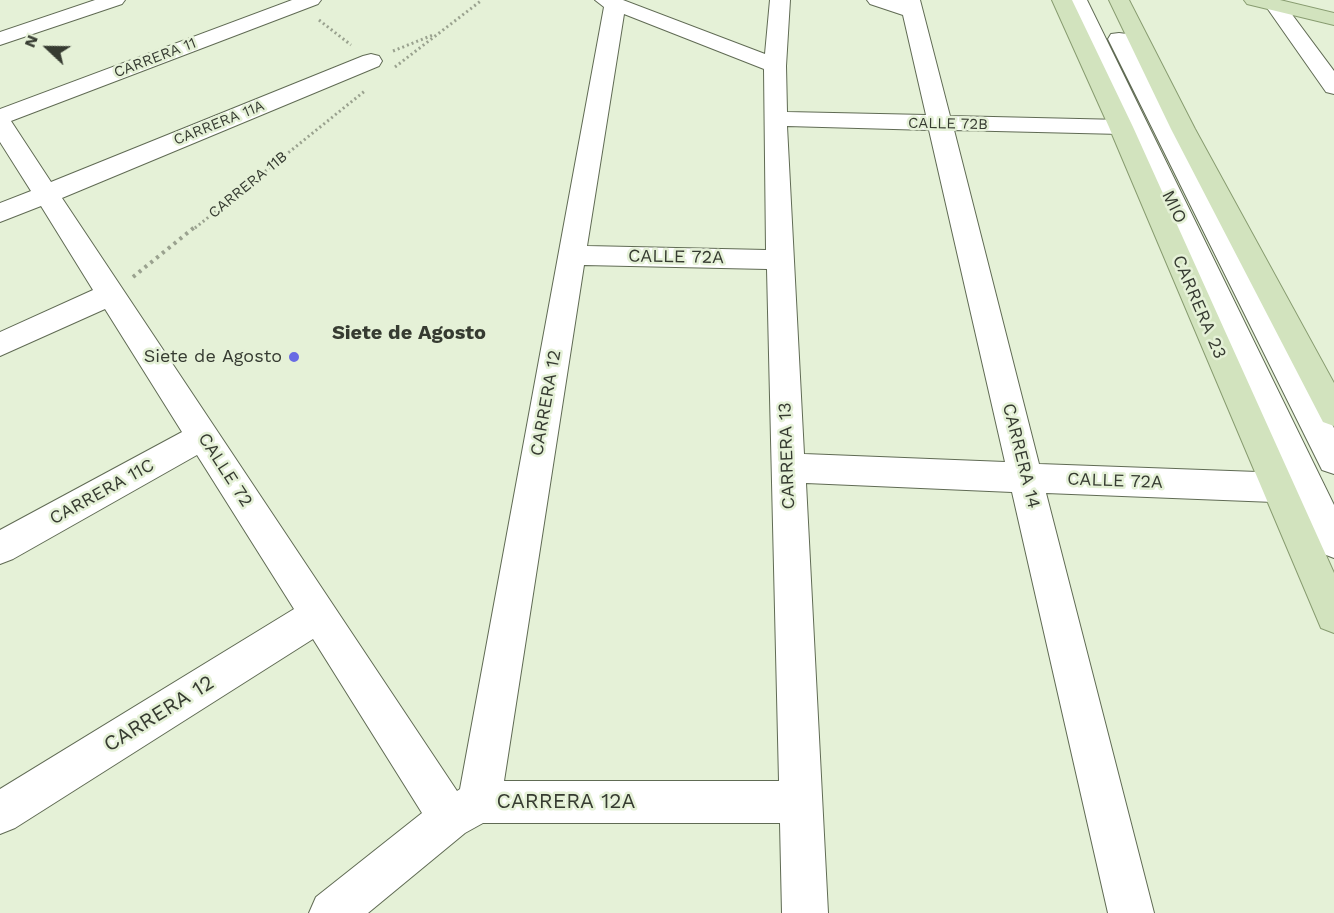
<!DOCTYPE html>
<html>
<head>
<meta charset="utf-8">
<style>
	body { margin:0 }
	#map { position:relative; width:1334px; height:913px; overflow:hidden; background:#e5f1d7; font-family:"Work Sans",sans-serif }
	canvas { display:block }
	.north { position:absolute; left:18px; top:18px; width:60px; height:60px; -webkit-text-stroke:4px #e5f1d7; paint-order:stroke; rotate:292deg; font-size:16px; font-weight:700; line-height:24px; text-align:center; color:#363b31 }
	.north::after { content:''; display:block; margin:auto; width:21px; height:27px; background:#363b31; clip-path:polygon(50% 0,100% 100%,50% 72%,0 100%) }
</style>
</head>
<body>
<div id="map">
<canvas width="1334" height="913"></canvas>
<div class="north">N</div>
</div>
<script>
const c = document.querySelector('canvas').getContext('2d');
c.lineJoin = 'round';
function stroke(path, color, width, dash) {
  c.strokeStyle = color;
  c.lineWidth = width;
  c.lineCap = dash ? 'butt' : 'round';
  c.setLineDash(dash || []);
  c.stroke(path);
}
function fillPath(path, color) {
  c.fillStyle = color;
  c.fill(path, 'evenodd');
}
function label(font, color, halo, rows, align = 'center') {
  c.font = font + ' "Work Sans",sans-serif';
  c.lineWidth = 5;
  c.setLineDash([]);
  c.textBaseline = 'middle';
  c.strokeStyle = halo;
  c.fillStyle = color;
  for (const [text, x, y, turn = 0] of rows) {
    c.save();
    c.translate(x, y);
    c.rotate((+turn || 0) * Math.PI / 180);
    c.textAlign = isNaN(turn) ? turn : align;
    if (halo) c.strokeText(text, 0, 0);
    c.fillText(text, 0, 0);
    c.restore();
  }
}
const minor = new Path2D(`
	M95 0H125L122 4 0 45V32Z
	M292 0H321L318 4 11 121 51 182 363 56 371 54 379 56 382 61 379 66 62 198 457 791 460 789 604 7 595 0H623L765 54 770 0H790L786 66 787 112 926 115 903 15 870 4 867 0H920L950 116 1122 120 1067 0H1087L1334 505V558L1321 553 1299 503 1046 493 1154 913H1108L1012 492 806 483 828 913H782L780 823H483L465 833 368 913H309L316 897 422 813 313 639 15 828 0 834V789L294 609 197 455 13 559 0 564V530L182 432 105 309 0 356V332L93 290 41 206 0 222V203L31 191 0 142V109ZM624 14 764 69 766 250 587 246ZM787 126 929 130 1005 462 804 454ZM954 130 1121 134 1128 133 1285 473 1039 464ZM584 265 767 269 779 781H504Z
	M1268 1H1282L1334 71V94L1326 92 1265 5Z
	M1119 33 1127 34 1130 39 1334 428V474L1322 470 1108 39 1111 34Z`);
const major = new Path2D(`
	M1052 0H1072L1133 127 1334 573V633L1321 628 1109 127Z
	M1109 0H1129L1195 129 1334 383V426L1323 422 1171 129Z
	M1244 0H1280L1334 13V25L1247 4Z`);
stroke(minor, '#606b54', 2);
stroke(major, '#889c70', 2);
stroke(new Path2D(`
	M319 20 351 45
	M393 51 433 35
	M395 67 482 0
	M195 228 366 90`), '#9aa28f', 3, [2, 3]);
stroke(new Path2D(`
	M133 277 196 226`), '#9aa28f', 4, [3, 4.5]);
fillPath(minor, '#fff');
fillPath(major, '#d2e3be');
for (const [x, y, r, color] of [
	[294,357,6,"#686be4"]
]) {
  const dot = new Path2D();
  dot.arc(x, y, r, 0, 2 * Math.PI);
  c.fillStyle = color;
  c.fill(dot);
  stroke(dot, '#e5f1d7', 2);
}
label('15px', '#363b31', '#e5f1d7', [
	["CARRERA 11",155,58,-21],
	["CARRERA 11A",219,123,-22],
	["CALLE 72B",948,124,1],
	["CARRERA 11B",248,185,-39]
]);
label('18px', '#363b31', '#e5f1d7', [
	["MIO",1174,207,64],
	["CALLE 72A",676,257,1],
	["CARRERA 23",1199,307,67],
	["CARRERA 12",546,403,-80],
	["CARRERA 13",787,456,-92],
	["CARRERA 14",1021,456,76],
	["CALLE 72",225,470,57],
	["CALLE 72A",1115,481,2],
	["CARRERA 11C",102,492,-29]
]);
label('18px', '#363b31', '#e5f1d7', [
	["Siete de Agosto",282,357]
], 'right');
label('bold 20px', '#363b31', '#e5f1d7', [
	["Siete de Agosto",409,333]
]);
label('21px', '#363b31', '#e5f1d7', [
	["CARRERA 12",159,714,-32],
	["CARRERA 12A",566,802]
]);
</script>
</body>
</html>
